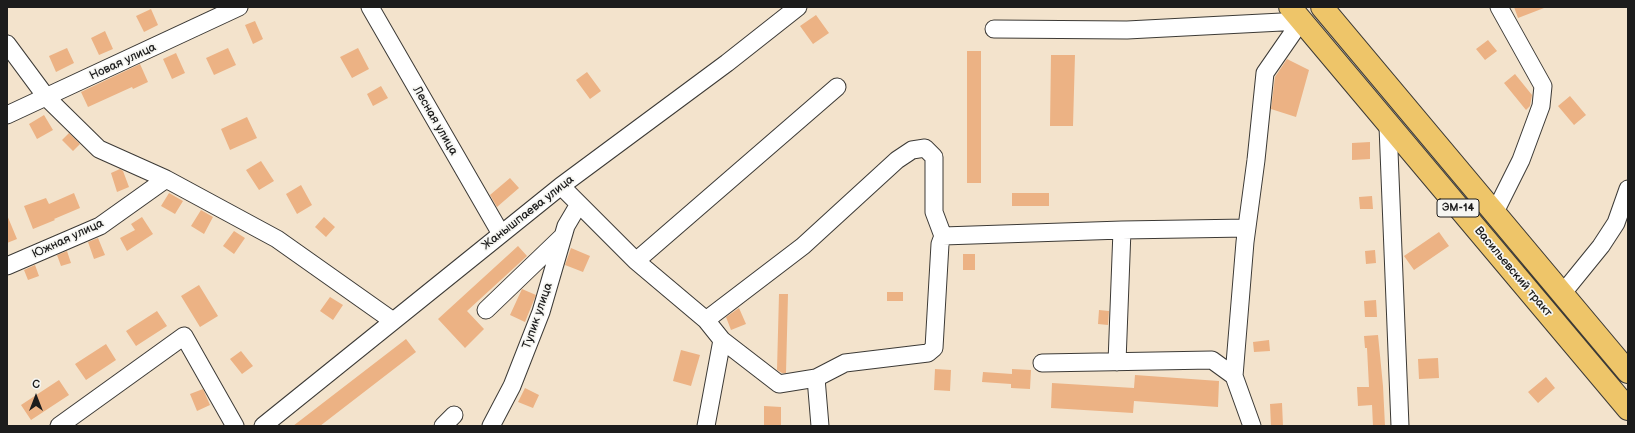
<!DOCTYPE html>
<html>
<head>
<meta charset="utf-8">
<style>
	body { margin:0 }
	#map { position:relative; width:1635px; height:433px; overflow:hidden; background:#f3e3cc; font-family:"Balsamiq Sans",sans-serif }
	canvas { display:block }
	.frame { position:absolute; inset:0; border:8px solid #1c1c1c; pointer-events:none }
	.north { position:absolute; left:16px; top:377px; width:40px; height:40px; -webkit-text-stroke:3px #f6f6f2; paint-order:stroke; rotate:0deg; font-size:11px; font-weight:700; line-height:16px; text-align:center; color:#1c1c1c }
	.north::after { content:''; display:block; margin:auto; width:14px; height:18px; background:#1c1c1c; clip-path:polygon(50% 0,100% 100%,50% 72%,0 100%) }
</style>
</head>
<body>
<div id="map">
<canvas width="1635" height="433"></canvas>
<div class="frame"></div>
<div class="north">С</div>
</div>
<script>
const c = document.querySelector('canvas').getContext('2d');
c.lineJoin = 'round';
function fillPath(path, color) {
  c.fillStyle = color;
  c.fill(path, 'evenodd');
}
function stroke(path, color, width, dash) {
  c.strokeStyle = color;
  c.lineWidth = width;
  c.lineCap = dash ? 'butt' : 'round';
  c.setLineDash(dash || []);
  c.stroke(path);
}
function label(font, color, halo, rows, align = 'center') {
  c.font = font + ' "Balsamiq Sans",sans-serif';
  c.lineWidth = 3.5;
  c.setLineDash([]);
  c.textBaseline = 'middle';
  c.strokeStyle = halo;
  c.fillStyle = color;
  for (const [text, x, y, turn = 0] of rows) {
    c.save();
    c.translate(x, y);
    c.rotate((+turn || 0) * Math.PI / 180);
    c.textAlign = isNaN(turn) ? turn : align;
    if (halo) c.strokeText(text, 0, 0);
    c.fillText(text, 0, 0);
    c.restore();
  }
}
fillPath(new Path2D(`
	M1514 7H1544V8L1518 18Z
	M151 9 158 25 144 32 136 16Z
	M816 15 829 33 813 44 800 26Z
	M255 21 263 39 253 44 245 25Z
	M105 31 113 49 99 55 91 38Z
	M1488 40 1497 51 1485 60 1476 49Z
	M67 48 74 63 56 72 49 56Z
	M228 48 236 65 214 75 206 58Z
	M358 48 369 69 352 78 340 57Z
	M967 51H981V183H967Z
	M176 53 185 73 172 79 163 59Z
	M1051 55H1075L1073 126H1050Z
	M1287 59 1309 70 1296 117 1271 109 1275 77Z
	M140 64 148 82 133 89 132 87 88 107 81 92Z
	M587 72 601 91 590 99 576 80Z
	M1515 74 1532 95 1530 106 1526 110 1504 83Z
	M381 86 388 98 373 106 367 94Z
	M1570 96 1586 115 1574 125 1558 106Z
	M44 115 53 130 37 139 29 124Z
	M247 117 257 138 230 150 221 129Z
	M69 133 80 144 73 151 62 140Z
	M1370 142V159L1352 160V143Z
	M261 161 274 181 259 190 246 170Z
	M120 169 123 171 129 187 117 192 111 173Z
	M510 178 519 188 497 207 490 195Z
	M301 185 312 205 297 214 286 194Z
	M74 193 80 208 54 219 55 220 33 229 24 206 46 198 49 204Z
	M169 193 183 201 175 214 161 206Z
	M1012 193H1049V206H1012Z
	M1372 196 1373 209H1360L1359 197Z
	M201 210 213 217 204 234 191 226Z
	M7 215 17 239 7 243Z
	M142 217 153 234 127 251 120 238 135 230 131 224Z
	M324 217 335 227 326 237 315 227Z
	M234 231 245 238 234 254 223 246Z
	M1439 232 1449 246 1414 270 1404 256Z
	M98 238 105 255 94 259 88 242Z
	M518 246 527 256 467 311 484 329 465 348 438 319Z
	M571 248 590 256 583 272 565 265Z
	M1375 250 1376 263 1366 264 1365 251Z
	M67 251 71 263 61 266 57 255Z
	M963 254H975V270H963Z
	M35 265 39 276 28 280 24 270Z
	M199 285 218 316 200 327 181 296Z
	M522 289 536 295 525 322 510 315Z
	M887 292H903V301H887Z
	M779 294H788L786 373H782L777 370Z
	M330 297 343 305 333 320 320 311Z
	M1376 300 1377 317H1365L1364 301Z
	M739 308 746 324 731 330 726 317Z
	M1099 310 1109 311 1108 325 1098 324Z
	M157 311 167 326 136 346 126 331Z
	M1378 335 1383 386 1385 426H1373L1372 405 1358 406 1357 387H1369L1367 348H1365L1364 336Z
	M406 339 416 352 320 426H293Z
	M1269 340 1270 351 1254 352 1253 342Z
	M106 344 116 360 86 380 75 364Z
	M681 350 700 355 691 386 673 381Z
	M241 351 253 366 242 374 230 359Z
	M1438 358 1439 378 1419 379 1418 359Z
	M935 369 951 370 950 391 934 390Z
	M1012 369 1031 370 1030 389 1011 388V384L982 382 983 372 1012 374Z
	M1135 375 1219 381 1218 407 1134 401 1133 413 1051 408 1052 383 1134 388Z
	M1546 377 1555 388 1538 403 1528 392Z
	M59 380 69 395 31 420 21 405Z
	M525 388 539 395 533 408 518 402Z
	M203 389 210 405 197 411 190 394Z
	M1282 403 1283 426H1271L1270 404Z
	M764 406 781 407V426H764Z`), '#ecb284');
const minor = new Path2D(`
	M370 7 501 234
	M994 29 1127 30 1301 21
	M7 44 47 98 99 149 166 179 277 239 393 321
	M7 115 239 7
	M1388 126 1400 426
	M561 186 636 261 706 320 722 340 779 384 816 378 820 426
	M1495 212 1521 160 1541 106 1543 86 1499 7
	M636 261 837 87
	M7 266 100 226 166 179
	M1562 294 1601 246 1616 223 1628 189
	M486 310 563 236
	M706 320 803 246 897 160 912 150 925 148 934 157V212L943 236
	M1117 362 1122 230 1247 228
	M1042 363 1212 360 1234 376
	M816 378 845 363 928 353 934 348 940 244 943 236 1122 230
	M59 426 184 336 235 426
	M263 426 561 186 727 63 798 7
	M443 426 454 415
	M491 426 512 386 541 312 566 226 579 204
	M706 426 722 340
	M1252 426 1234 376 1245 242 1256 160 1265 73 1301 21`);
const major = new Path2D(`
	M1290 7 1628 409
	M1322 7 1628 372`);
stroke(minor, '#3c3a36', 19);
stroke(major, '#3c3a36', 24);
stroke(minor, '#fff', 17);
stroke(major, '#eec569', 22);
for (const [x, y, w] of [
	[1458,208,42]
]) {
  const box = new Path2D();
  box.roundRect(x - w / 2, y - 9, w, 18, 3);
  c.fillStyle = '#f6f6f2';
  c.fill(box);
  stroke(box, '#1c1c1c', 1);
}
label('bold 11px', '#1c1c1c', null, [
	["ЭМ-14",1458,208]
]);
label('12px', '#1c1c1c', '#f6f6f2', [
	["Новая улица",123,62,-25],
	["Лесная улица",435,121,60],
	["Жанышпаева улица",528,213,-38],
	["Южная улица",68,239,-25],
	["Васильевский тракт",1513,272,50],
	["Тупик улица",538,316,-71]
]);
</script>
</body>
</html>
